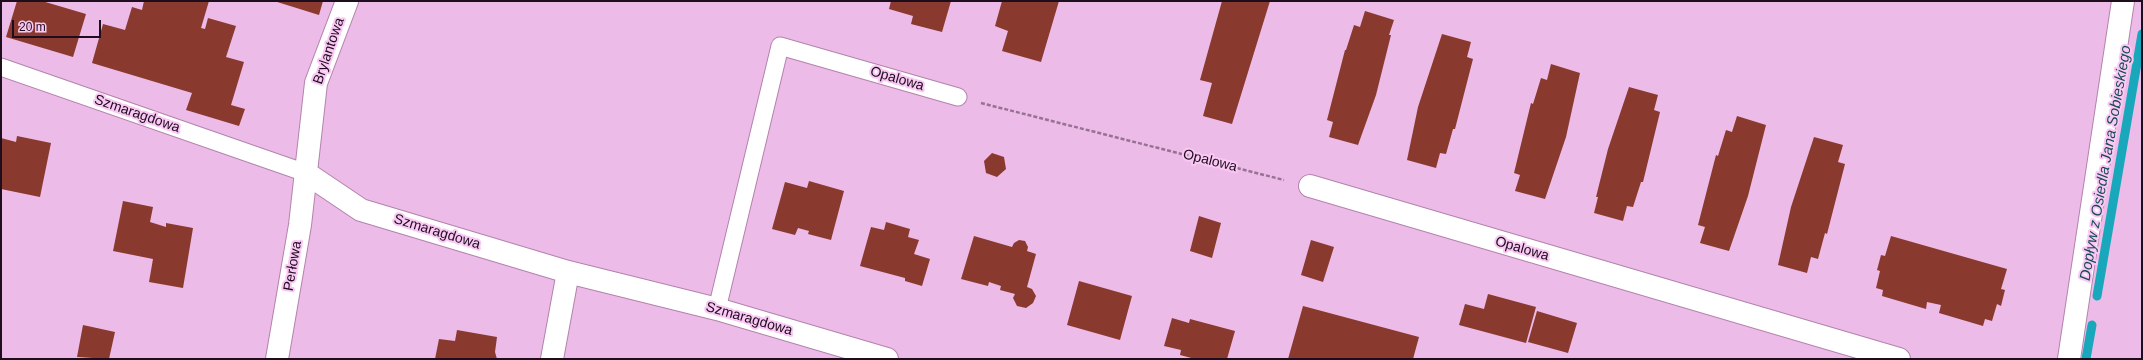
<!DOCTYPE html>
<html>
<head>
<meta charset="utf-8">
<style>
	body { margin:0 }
	#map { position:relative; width:2143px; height:360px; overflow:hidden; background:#ecbbe7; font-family:Arial,sans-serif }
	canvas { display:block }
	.frame { position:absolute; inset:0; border:2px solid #1e0d1d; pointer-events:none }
	.scale { position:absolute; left:12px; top:20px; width:89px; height:18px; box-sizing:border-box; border:2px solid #1e0d1d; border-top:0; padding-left:5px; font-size:12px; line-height:14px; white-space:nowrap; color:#1e0d1d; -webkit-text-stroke:3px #fac8f4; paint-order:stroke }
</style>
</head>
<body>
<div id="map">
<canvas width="2143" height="360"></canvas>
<div class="frame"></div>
<div class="scale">20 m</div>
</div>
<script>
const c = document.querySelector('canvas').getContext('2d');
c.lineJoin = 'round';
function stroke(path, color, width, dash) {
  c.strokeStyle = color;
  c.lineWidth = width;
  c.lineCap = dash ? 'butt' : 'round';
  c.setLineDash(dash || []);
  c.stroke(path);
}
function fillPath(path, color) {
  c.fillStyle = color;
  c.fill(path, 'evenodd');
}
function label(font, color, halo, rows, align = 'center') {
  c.font = font + ' Arial,sans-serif';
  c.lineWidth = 4;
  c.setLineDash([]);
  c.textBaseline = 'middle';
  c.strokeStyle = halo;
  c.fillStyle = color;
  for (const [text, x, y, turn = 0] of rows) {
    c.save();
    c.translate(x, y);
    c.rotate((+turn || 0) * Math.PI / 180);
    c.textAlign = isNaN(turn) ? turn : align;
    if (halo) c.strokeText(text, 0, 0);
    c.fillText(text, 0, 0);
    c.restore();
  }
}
stroke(new Path2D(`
	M2097 296 2142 34
	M2086 359 2092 325`), '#18a7bb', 9);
fillPath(new Path2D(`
	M17 1H42L86 14 73 57 6 37Z
	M144 1H209L201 28 205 29 208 18 236 26 226 57 244 62 231 105 245 109 239 126 186 110 192 93 92 63 103 24 125 30 132 7 142 10Z
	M274 1H323L319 15Z
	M891 1H951L942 32 911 24 913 16 889 9Z
	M1002 1H1059L1041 62 1002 51 1008 31 995 26Z
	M1222 1H1270L1232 124 1203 116 1212 83 1200 80Z
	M1365 11 1394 20 1389 35H1391L1376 95 1358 145 1329 137 1333 122 1327 120 1345 50H1346L1354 25 1360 27Z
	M1442 34 1471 42 1467 57 1473 59 1455 129H1453L1446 154 1440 153 1436 168 1407 160 1418 107Z
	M1551 64 1580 73 1566 137 1545 199 1515 191 1520 175 1514 173 1531 103 1533 104 1541 78 1547 80Z
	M1629 87 1658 95 1654 110 1660 112 1643 182H1641L1633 207 1627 206 1623 221 1594 213 1598 197H1596L1608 149Z
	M1737 116 1766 125 1748 196 1729 251 1700 243 1705 227 1698 225 1716 155 1718 156 1726 130 1732 132Z
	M17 136 51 143 40 197 1 189V138L16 142Z
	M1814 137 1843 145 1838 162 1845 164 1827 234 1825 233 1818 259 1811 257 1807 273 1778 265 1791 207Z
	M992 153 1004 157 1006 169 997 177 986 173 984 161Z
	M809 181 844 191 831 240 808 234 809 231 798 228 795 235 772 229 785 182 807 188Z
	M123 201 153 207 150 222 166 227V223L193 228 183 288 149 282 153 259 113 251Z
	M1199 216 1221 223 1212 258 1190 251Z
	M886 222 910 229 908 237 919 240 914 254 930 259 922 286 905 281V278L860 266 871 227 884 230Z
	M974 236 1012 247 1014 243 1019 240 1025 241 1028 247 1027 251 1036 254 1027 287 1032 289 1036 296 1033 303 1026 308 1017 306 1013 298 1015 294 1000 290 1001 286 989 282 988 286 961 279Z
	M1891 236 2007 269 2001 289 2005 290 2001 306 1997 304 1992 321 1985 319 1983 326 1939 313 1941 305 1927 302 1926 309 1882 296 1883 290 1876 288 1880 271 1877 270 1881 255 1885 256Z
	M1311 240 1334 247 1323 282 1301 275Z
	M1079 281 1132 296 1120 340 1067 325Z
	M1488 294 1536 307 1526 343 1459 325 1465 304 1484 309Z
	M1303 306 1419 337 1413 359H1288Z
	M1537 311 1577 323 1568 353 1528 342Z
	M1172 318 1189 323 1190 319 1235 331 1227 359H1195L1180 355 1181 350 1164 346Z
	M83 325 115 332 109 359 77 357Z
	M457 330 497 337 495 352 497 359H435L439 339 455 341Z`), '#89392e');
const lane = new Path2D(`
	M1 67 306 173
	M717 309 780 46 958 97`);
const street = new Path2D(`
	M306 173 361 210 568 272 717 309 887 359
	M1310 186 1899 359
	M277 359 300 225 316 83 347 1
	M552 359 568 272
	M2069 359 2123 1`);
stroke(lane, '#b283ad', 19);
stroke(street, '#b283ad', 24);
stroke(new Path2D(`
	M981 103 1284 180`), '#977393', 2.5, [4, 2]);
stroke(lane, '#fff', 17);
stroke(street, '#fff', 22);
label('14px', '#1e0d1d', '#fac8f4', [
	["Brylantowa",329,51,-71],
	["Opalowa",897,79,16],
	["Szmaragdowa",137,114,19],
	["Opalowa",1210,161,14],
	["Szmaragdowa",437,232,17],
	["Opalowa",1522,249,16],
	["Perłowa",293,266,-80],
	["Szmaragdowa",749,319,16]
]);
label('italic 15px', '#144b53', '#fac8f4', [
	["Dopływ z Osiedla Jana Sobieskiego",2106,163,-80]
]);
</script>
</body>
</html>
